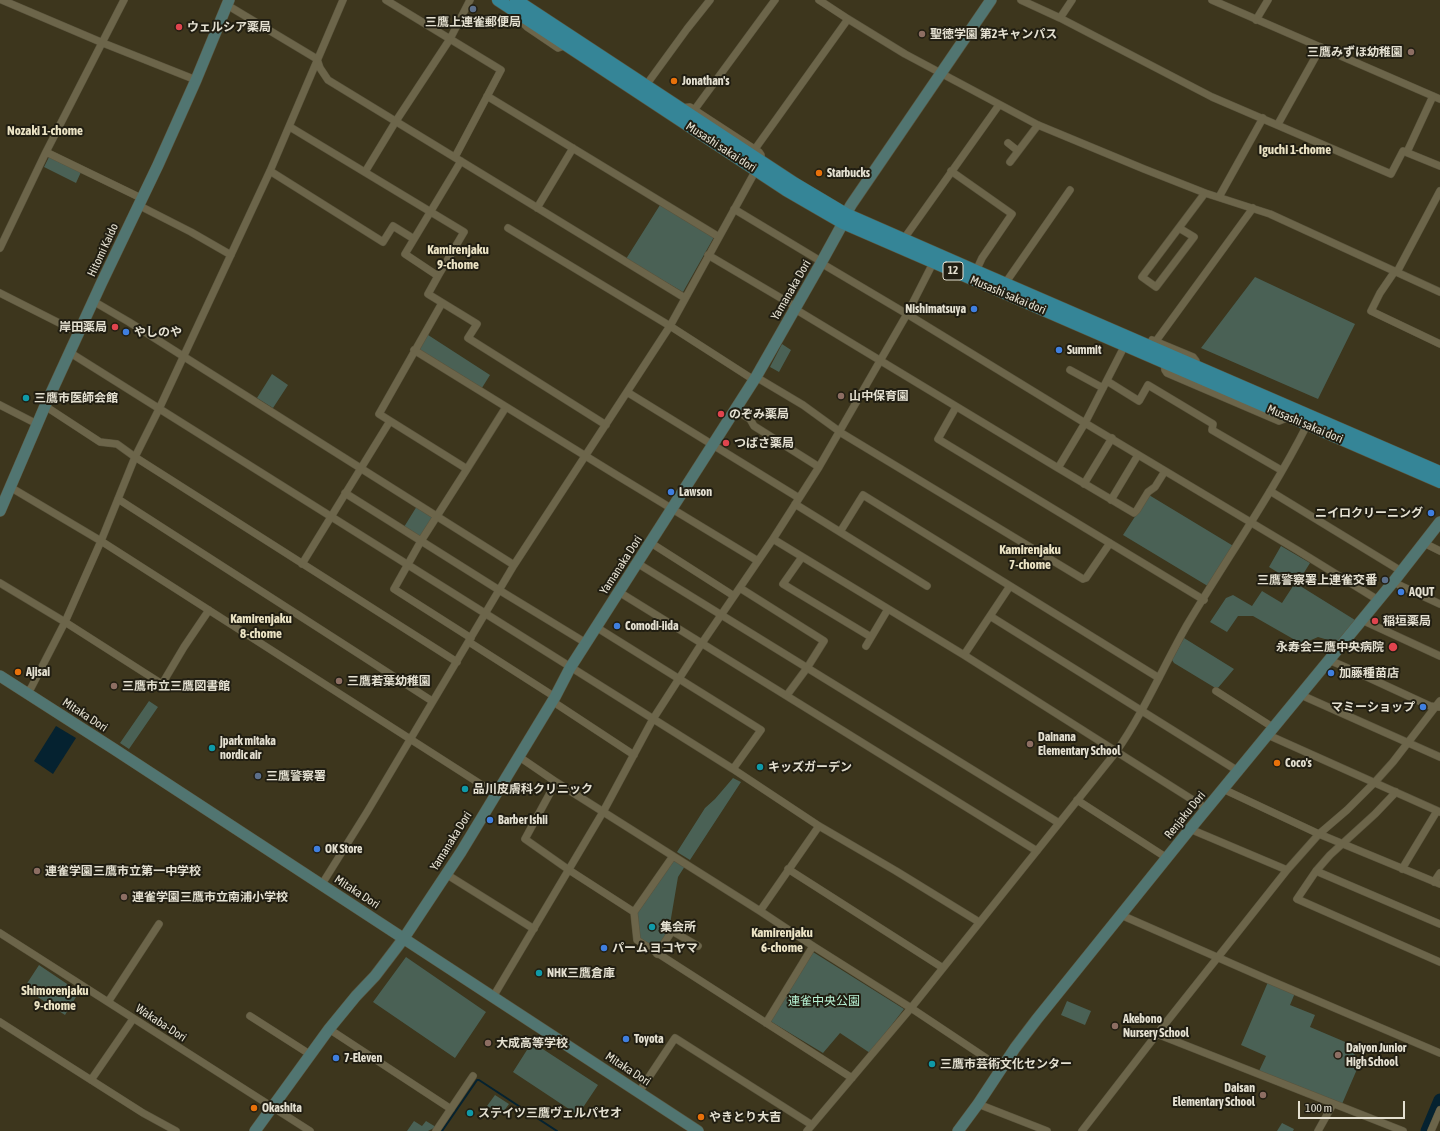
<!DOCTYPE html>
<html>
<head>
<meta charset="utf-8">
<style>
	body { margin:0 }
	#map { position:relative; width:1440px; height:1131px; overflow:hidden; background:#3d361d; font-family:"Asap Condensed",sans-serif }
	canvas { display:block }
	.scale { position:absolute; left:1298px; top:1101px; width:107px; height:18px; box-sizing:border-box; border:2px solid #e4e0d1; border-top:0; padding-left:5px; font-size:12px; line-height:14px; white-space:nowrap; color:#e4e0d1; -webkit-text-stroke:3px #211e12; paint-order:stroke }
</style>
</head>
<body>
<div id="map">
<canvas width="1440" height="1131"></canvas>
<div class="scale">100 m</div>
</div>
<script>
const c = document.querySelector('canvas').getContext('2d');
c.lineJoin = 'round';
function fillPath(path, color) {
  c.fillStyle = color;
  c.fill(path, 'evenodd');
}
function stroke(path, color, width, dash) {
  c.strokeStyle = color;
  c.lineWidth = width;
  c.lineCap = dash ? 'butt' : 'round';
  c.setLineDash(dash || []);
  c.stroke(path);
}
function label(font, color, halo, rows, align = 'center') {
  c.font = font + ' "Asap Condensed","Noto Sans JP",sans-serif';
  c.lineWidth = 4;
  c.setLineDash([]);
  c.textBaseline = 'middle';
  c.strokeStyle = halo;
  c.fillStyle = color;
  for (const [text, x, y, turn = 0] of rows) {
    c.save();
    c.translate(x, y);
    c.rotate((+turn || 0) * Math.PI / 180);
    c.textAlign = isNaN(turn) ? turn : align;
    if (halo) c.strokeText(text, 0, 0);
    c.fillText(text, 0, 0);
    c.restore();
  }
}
fillPath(new Path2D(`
	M49 157 81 172 76 183 44 167Z
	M660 205 714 237 683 292 626 259Z
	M1255 277 1355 324 1318 399 1201 348Z
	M425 333 490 375 480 391 414 350Z
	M782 344 791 350 779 372 770 367Z
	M272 374 288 385 273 408 257 398Z
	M1149 495 1235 547 1211 588 1123 535Z
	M417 506 433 516 420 537 404 527Z
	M1281 546 1310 563 1297 584 1355 620 1338 643 1318 637 1302 644 1253 616H1238L1227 632 1210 622 1226 598 1233 595 1252 606 1262 591 1282 603 1295 583 1269 567Z
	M1184 638 1234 669 1217 689 1174 663 1172 660Z
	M149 701 158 707 129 749 120 743Z
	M733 778 741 782 690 860 677 852 705 808 715 799Z
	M673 859 685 866 678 877 669 930 657 950 640 938 635 914Z
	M813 952 904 1009 870 1053 840 1033 823 1053 770 1021Z
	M406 957 486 1012 455 1058 373 1002Z
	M39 965 79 992 65 1015 24 988Z
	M1268 982 1295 993 1290 1005 1315 1015 1310 1027 1350 1044 1354 1054 1361 1060 1342 1104 1259 1071 1266 1056 1241 1045Z
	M1067 1001 1091 1011 1085 1025 1061 1015Z
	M532 1042 598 1085 578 1115 513 1072Z
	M495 1095 509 1104 501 1115 487 1106Z
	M414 1121 422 1126 426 1121 436 1127 428 1131H407Z
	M1282 1123 1294 1129 1293 1131H1277Z`), '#4a6155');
fillPath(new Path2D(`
	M56 726 76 738 53 774 34 761Z`), '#052230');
stroke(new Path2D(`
	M442 1131 477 1080H479L557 1131`), '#052230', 2);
stroke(new Path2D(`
	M1427 1131 1440 1100`), '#052230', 13);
const street = new Path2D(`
	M2 0 103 43 196 80
	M386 0 501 70 455 157
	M819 0 848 19 905 54 1038 125 1144 169 1205 193 1270 214 1440 292
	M1021 0 1060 18 1212 97 1391 174 1403 151 1440 166
	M1212 0 1440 99
	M227 5 317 59 320 68 328 80 685 298
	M526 18 524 24 527 27 558 48 567 45
	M1060 18 1072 0
	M1256 20 1268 0
	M644 88 687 29 710 0
	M487 96 719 237
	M680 108 690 107 759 152 761 155V162
	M695 109 775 0
	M1278 124 1321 47
	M290 127 464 232 438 276
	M1008 143 1018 151
	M755 149 848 19
	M46 152 141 198
	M1407 152 1433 96
	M461 161 405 254 438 276 428 294 477 324 468 338 606 425
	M1010 162 1038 125
	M270 171 383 242 393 226 414 239
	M951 171 1012 214 982 258 976 271
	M365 172 396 121 450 39 470 0
	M1219 197 1263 118
	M138 205 191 232 231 255
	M537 208 573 148
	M734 209 822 262
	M508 228 670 326 754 380
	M1179 228 1194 237 1156 287 1142 277 1205 193
	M903 240 999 105
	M0 248 46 152 124 0
	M708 255 796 307
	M821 263 907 314 1085 423 1297 550 1378 600
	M1395 271 1380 293 1371 311 1440 344
	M1397 272 1440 191
	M1004 285 1070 190
	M0 293 79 333
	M93 301 129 322 514 565
	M442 303 379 414 467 469 506 407
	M795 309 1058 468 1085 423 1126 343
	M1152 340 1193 357 1196 361V367
	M1156 341 1253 208
	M414 350 618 476 758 561
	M69 352 733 769 819 826 896 871 979 922
	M1164 363 1165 370 1167 373 1279 421 1289 417
	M1070 370 1103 388
	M756 377 803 405 843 434 1083 579 1086 578 1110 543
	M1107 381 1139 401 1148 385 1213 424 1212 430 1281 470
	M627 392 799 498
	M0 405 37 424
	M45 406 100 442 117 444 135 457 457 662
	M956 407 938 439 1204 600
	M735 410 750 419 754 426 819 467
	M1058 468 1134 513 1137 510 1148 492 1155 487 1165 471
	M467 469 421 541 394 589 471 638
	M1084 484 1112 438
	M10 487 101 541 496 794
	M1270 491 1401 571
	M345 493 499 590 586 643
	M118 499 432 701
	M1111 500 1138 455
	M795 504 927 586
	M840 532 863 495 1159 678
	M773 539 964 655 1207 809
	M651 543 734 596
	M1424 543 1440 551
	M802 557 783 584 871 637
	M637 563 1059 823
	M302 564 390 421
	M1394 581 1399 585 1440 604
	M0 583 65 622 162 684 184 647 209 610
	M740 588 824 641 807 668 787 695
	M619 592 1037 851
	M990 616 1238 771
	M1362 620 1440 656
	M596 627 761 730 733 769
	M469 642 555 697
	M866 646 888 609
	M964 655 1010 586
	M1329 660 1352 670 1430 706 1439 707
	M1216 691 1274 728
	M26 693 31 688 65 622 101 541 135 457 159 409 270 171 343 0
	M1301 695 1440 757
	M552 701 634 755
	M1268 735 1440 812
	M518 756 556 782 760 911 813 946 911 1008 1001 1068
	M556 782 525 839 569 870 634 912
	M1223 789 1319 834 1440 884
	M1396 792 1375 814 1330 855 1316 871 1297 899 1440 962
	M1077 800 1167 858
	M1190 829 1287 870
	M673 856 634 912 637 940 852 1078
	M788 869 943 968
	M1402 869 1437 811
	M1316 871 1440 924
	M446 874 534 929
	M1434 882 1440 873
	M322 884 367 812 514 565 670 326 756 170
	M760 911 819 826
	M1121 915 1269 980 1440 1053
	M0 933 310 1131
	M657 954 672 931 698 946
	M493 997 603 812 653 719 702 643 773 539 819 467 907 314 933 263
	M108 1002 159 924
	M250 1016 311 1055
	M0 1022 143 1113 176 1131
	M766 1023 813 946
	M329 1029 451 1109
	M1157 1034 1403 1131
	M91 1080 133 1019
	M639 1092 675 1038 812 1125
	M978 1104 1047 1131
	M436 1131 473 1076
	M807 1131 911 1008 1116 752C1144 712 1163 667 1187 625 1227 558 1272 494 1307 425
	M1082 1131 1157 1034 1287 870 1319 834 1347 810 1375 782 1393 762 1440 701
	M1318 1131 1333 1104
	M1431 1131 1440 1110`);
const secondary = new Path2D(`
	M0 511 45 406 101 284 158 165 196 80 229 0
	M0 676 114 749 698 1131
	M255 1131 329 1029 356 996 375 976 404 938 461 852 555 697 570 668 756 377 821 263 843 223 846 214 851 205 991 0
	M958 1131 978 1104 1015 1048 1037 1019 1190 829 1394 581 1440 522`);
const primary = new Path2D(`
	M498 0 786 190 843 223 1440 482
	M516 0 794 183 846 214 976 271 1440 472`);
stroke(street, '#5a543d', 8);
stroke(secondary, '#5a543d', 12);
stroke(primary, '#5a543d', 13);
stroke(street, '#6c654a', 7);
stroke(secondary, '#517571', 11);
stroke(primary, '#358597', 12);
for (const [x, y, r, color] of [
	[473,9,4,"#5c6f8a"],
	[179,27,4,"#e0444e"],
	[922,34,4,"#8d6e63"],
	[1411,52,4,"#8d6e63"],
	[674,81,4,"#e8710a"],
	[819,173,4,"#e8710a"],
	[974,309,4,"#3f7fe0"],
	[115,327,4,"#e0444e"],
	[126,332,4,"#3f7fe0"],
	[1059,350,4,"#3f7fe0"],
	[841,396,4,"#8d6e63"],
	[26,398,4,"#0f9aa8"],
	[721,414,4,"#e0444e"],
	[726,443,4,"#e0444e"],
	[671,492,4,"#3f7fe0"],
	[1431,513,4,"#3f7fe0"],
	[1385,580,4,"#5c6f8a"],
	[1401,592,4,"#3f7fe0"],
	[1375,621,4,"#e0444e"],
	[617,626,4,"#3f7fe0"],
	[1393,647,5,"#e0444e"],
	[18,672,4,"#e8710a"],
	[1331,673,4,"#3f7fe0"],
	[339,681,4,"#8d6e63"],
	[114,686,4,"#8d6e63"],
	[1423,707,4,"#3f7fe0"],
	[1030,744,4,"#8d6e63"],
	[212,748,4,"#0f9aa8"],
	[1277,763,4,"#e8710a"],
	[760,767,4,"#0f9aa8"],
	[258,776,4,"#5c6f8a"],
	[465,789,4,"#0f9aa8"],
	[490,820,4,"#3f7fe0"],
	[317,849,4,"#3f7fe0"],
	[37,871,4,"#8d6e63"],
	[124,897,4,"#8d6e63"],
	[652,927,4,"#0f9aa8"],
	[604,948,4,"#3f7fe0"],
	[539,973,4,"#0f9aa8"],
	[1115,1026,4,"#8d6e63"],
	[626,1039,4,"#3f7fe0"],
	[488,1043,4,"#8d6e63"],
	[1338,1055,4,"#8d6e63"],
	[336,1058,4,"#3f7fe0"],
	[932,1064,4,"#0f9aa8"],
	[1263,1095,4,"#8d6e63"],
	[254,1108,4,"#e8710a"],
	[470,1113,4,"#0f9aa8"],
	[701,1117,4,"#e8710a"]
]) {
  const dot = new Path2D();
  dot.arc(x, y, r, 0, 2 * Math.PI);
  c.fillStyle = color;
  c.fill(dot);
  stroke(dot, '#211e12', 1.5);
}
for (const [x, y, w] of [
	[953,271,20]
]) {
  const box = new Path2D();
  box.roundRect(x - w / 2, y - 9, w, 18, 3);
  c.fillStyle = '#211e12';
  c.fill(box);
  stroke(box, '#e4e0d1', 1);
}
label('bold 11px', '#e4e0d1', null, [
	["12",953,271]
]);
label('bold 12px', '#e4e0d1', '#211e12', [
	["三鷹上連雀郵便局",473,22,"center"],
	["ウェルシア薬局",187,27],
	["聖徳学園 第2キャンパス",930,34],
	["三鷹みずほ幼稚園",1403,52,"right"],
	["Jonathan's",682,81],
	["Starbucks",827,173],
	["Nishimatsuya",966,309,"right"],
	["岸田薬局",107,327,"right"],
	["やしのや",134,332],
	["Summit",1067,350],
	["山中保育園",849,396],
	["三鷹市医師会館",34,398],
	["のぞみ薬局",729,414],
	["つばさ薬局",734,443],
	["Lawson",679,492],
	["ニイロクリーニング",1423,513,"right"],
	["三鷹警察署上連雀交番",1377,580,"right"],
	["AQUT",1409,592],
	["稲垣薬局",1383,621],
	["Comodi-iida",625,626],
	["永寿会三鷹中央病院",1384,647,"right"],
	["Ajisai",26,672],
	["加藤種苗店",1339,673],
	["三鷹若葉幼稚園",347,681],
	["三鷹市立三鷹図書館",122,686],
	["マミーショップ",1415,707,"right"],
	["Dainana",1038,737],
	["Elementary School",1038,751],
	["jpark mitaka",220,741],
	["nordic air",220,755],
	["Coco's",1285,763],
	["キッズガーデン",768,767],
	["三鷹警察署",266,776],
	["品川皮膚科クリニック",473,789],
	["Barber Ishii",498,820],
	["OK Store",325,849],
	["連雀学園三鷹市立第一中学校",45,871],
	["連雀学園三鷹市立南浦小学校",132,897],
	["集会所",660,927],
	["パーム ヨコヤマ",612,948],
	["NHK三鷹倉庫",547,973],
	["Akebono",1123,1019],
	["Nursery School",1123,1033],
	["Toyota",634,1039],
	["大成高等学校",496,1043],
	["Daiyon Junior",1346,1048],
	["High School",1346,1062],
	["7-Eleven",344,1058],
	["三鷹市芸術文化センター",940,1064],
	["Daisan",1255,1088,"right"],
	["Elementary School",1255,1102,"right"],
	["Okashita",262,1108],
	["ステイツ三鷹ヴェルパセオ",478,1113],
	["やきとり大吉",709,1117]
], 'left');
label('12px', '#e4e0d1', '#211e12', [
	["Musashi sakai dori",721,147,33],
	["Hitomi Kaido",103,250,-65],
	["Yamanaka Dori",791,290,-60],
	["Musashi sakai dori",1008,295,23],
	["Musashi sakai dori",1305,424,23],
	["Yamanaka Dori",621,565,-57],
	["Mitaka Dori",85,715,33],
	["Renjaku Dori",1185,815,-51],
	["Yamanaka Dori",451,841,-58],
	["Mitaka Dori",357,892,33],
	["Wakaba-Dori",161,1023,33],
	["Mitaka Dori",628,1069,33]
]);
label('12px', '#b8f3d5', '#211e12', [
	["連雀中央公園",824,1001]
]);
label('bold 13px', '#ebe3c4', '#211e12', [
	["Nozaki 1-chome",45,131],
	["Iguchi 1-chome",1295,150],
	["Kamirenjaku",458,250],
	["9-chome",458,265],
	["Kamirenjaku",1030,550],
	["7-chome",1030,565],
	["Kamirenjaku",261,619],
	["8-chome",261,634],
	["Kamirenjaku",782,933],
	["6-chome",782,948],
	["Shimorenjaku",55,991],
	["9-chome",55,1006]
]);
</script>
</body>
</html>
